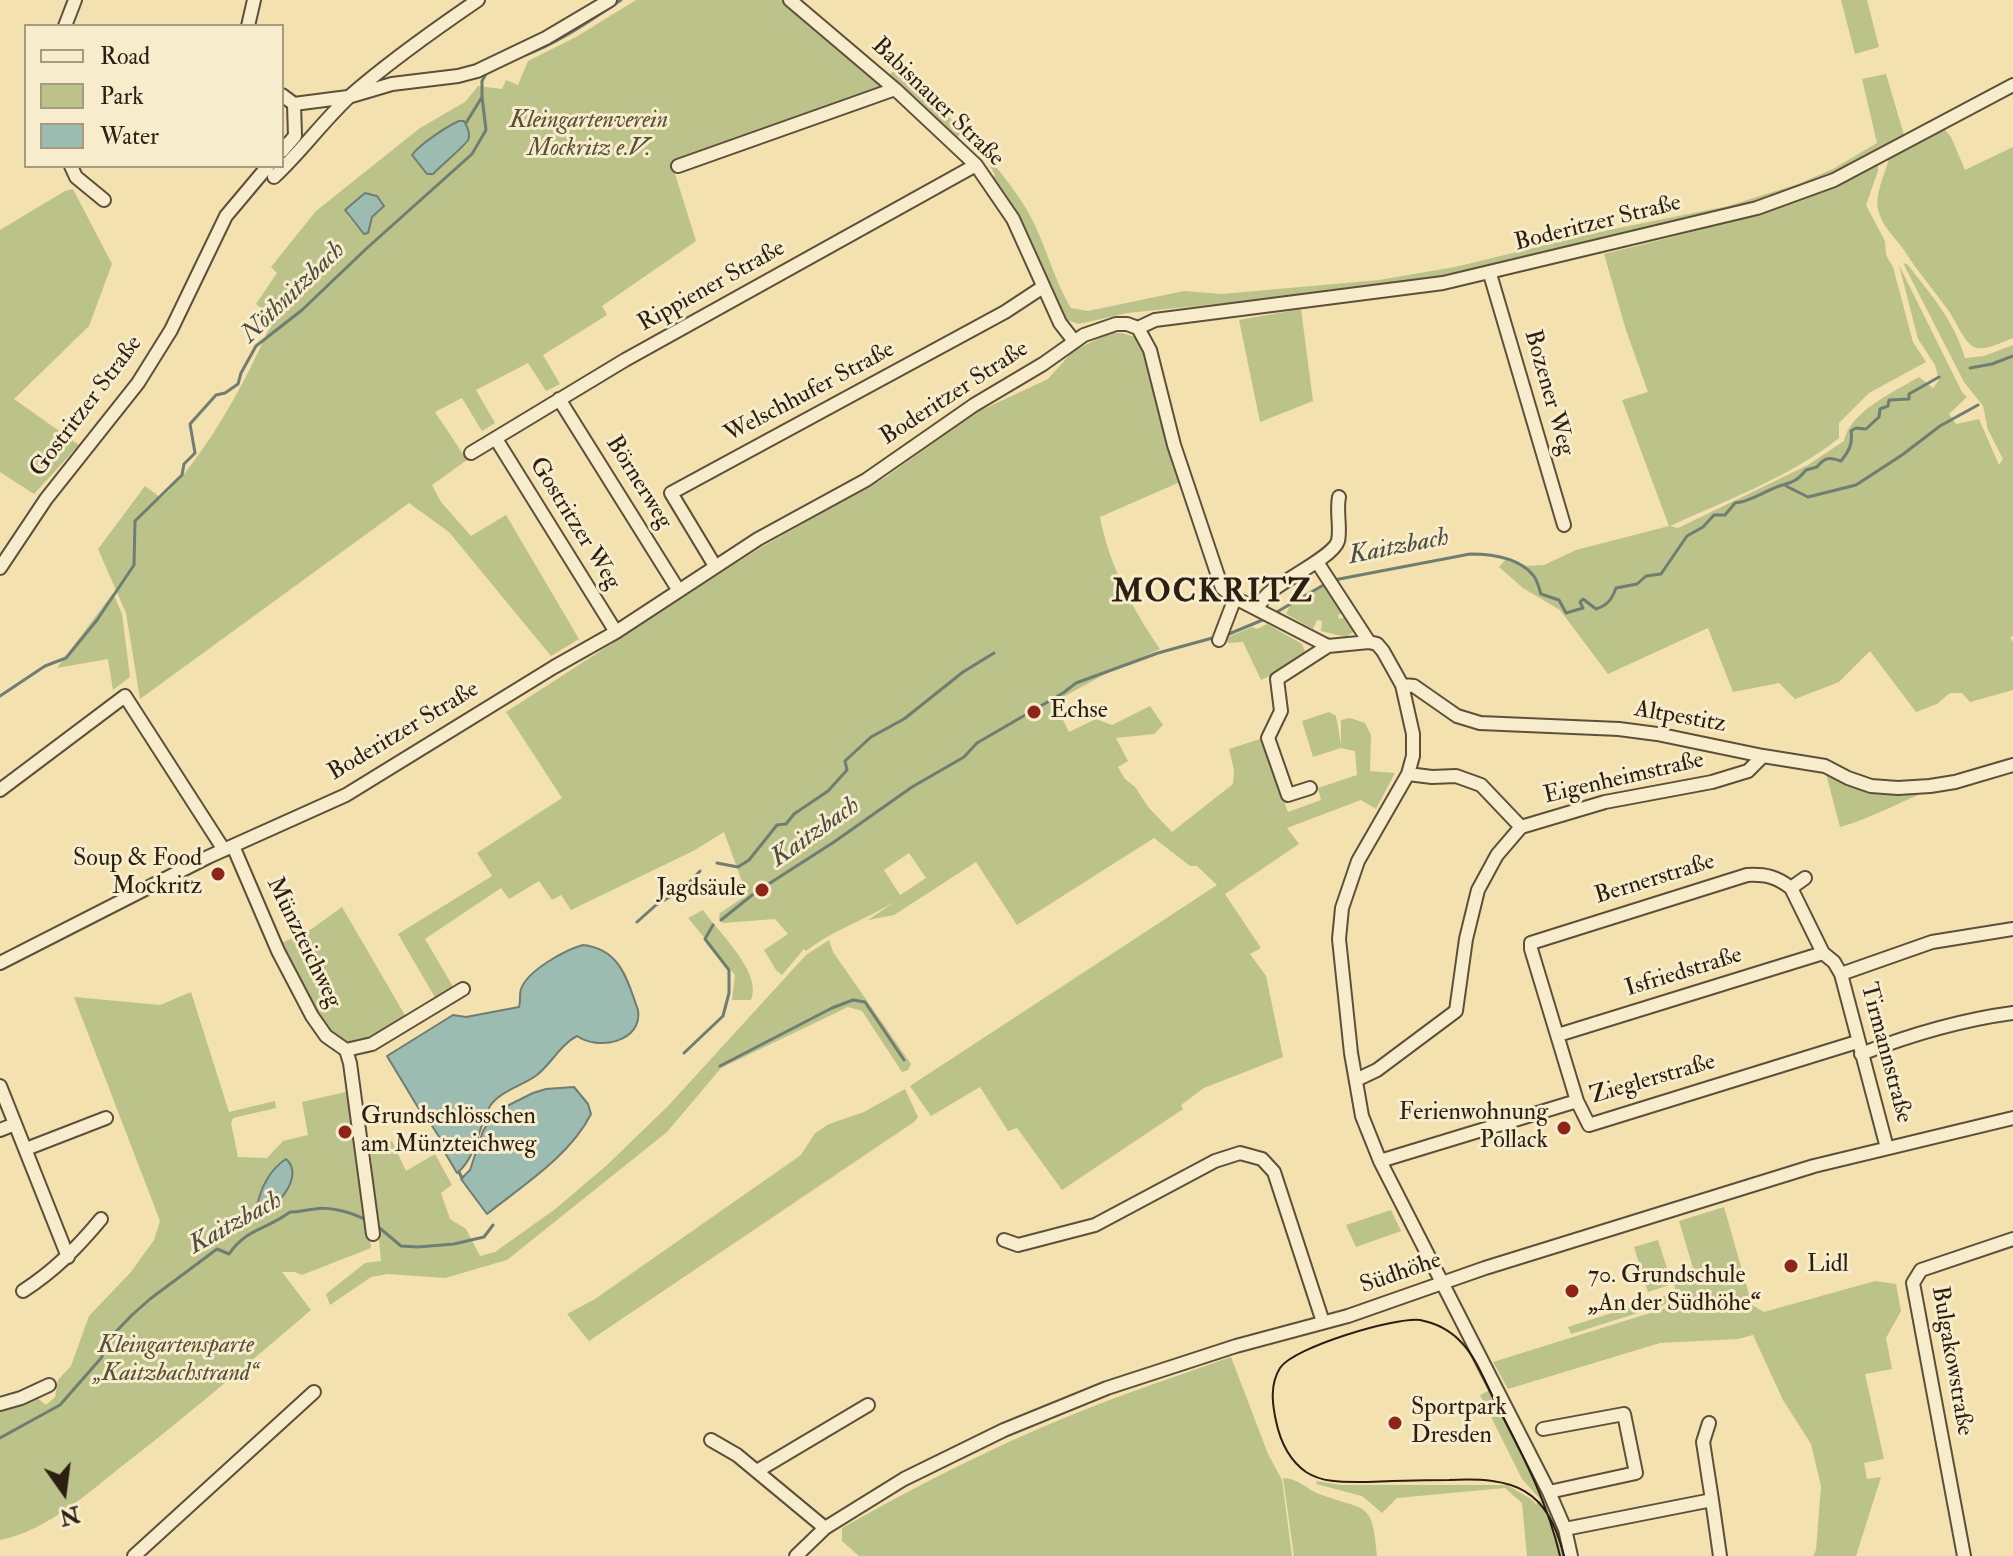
<!DOCTYPE html>
<html>
<head>
<meta charset="utf-8">
<style>
	body { margin:0 }
	#map { position:relative; width:2013px; height:1556px; overflow:hidden; background:#f3e1af; font-family:"IM FELL Double Pica",serif }
	canvas { display:block }
	.legend { position:absolute; left:24px; top:24px; width:260px; height:144px; box-sizing:border-box; background:#f7eccb; border:2px solid #a69a81; margin:0; padding:10px 14px; list-style:none; font-size:24px; color:#2c1e13 }
	.legend li { display:flex; align-items:center; gap:16px; height:40px }
	.legend b { width:40px; border:2px solid #a69a81 }
	.north { position:absolute; left:24px; top:1452px; width:80px; height:80px; -webkit-text-stroke:6px #f7eccb; paint-order:stroke; rotate:166deg; font-size:22px; font-weight:700; line-height:32px; text-align:center; color:#2c1e13 }
	.north::after { content:''; display:block; margin:auto; width:28px; height:36px; background:#2c1e13; clip-path:polygon(50% 0,100% 100%,50% 72%,0 100%) }
</style>
</head>
<body>
<div id="map">
<canvas width="2013" height="1556"></canvas>
<ul class="legend">
<li><b style="height:10px;background:#f7eccb"></b>Road</li>
<li><b style="height:22px;background:#bbc38a"></b>Park</li>
<li><b style="height:22px;background:#9cbcb1"></b>Water</li>
</ul>
<div class="north">N</div>
</div>
<script>
const c = document.querySelector('canvas').getContext('2d');
c.lineJoin = 'round';
function fillPath(path, color) {
  c.fillStyle = color;
  c.fill(path, 'evenodd');
}
function stroke(path, color, width, dash) {
  c.strokeStyle = color;
  c.lineWidth = width;
  c.lineCap = dash ? 'butt' : 'round';
  c.setLineDash(dash || []);
  c.stroke(path);
}
function label(font, color, halo, rows, align = 'center') {
  c.font = font + ' "IM FELL Double Pica",serif';
  c.lineWidth = 6;
  c.setLineDash([]);
  c.textBaseline = 'middle';
  c.strokeStyle = halo;
  c.fillStyle = color;
  for (const [text, x, y, turn = 0] of rows) {
    c.save();
    c.translate(x, y);
    c.rotate((+turn || 0) * Math.PI / 180);
    c.textAlign = isNaN(turn) ? turn : align;
    if (halo) c.strokeText(text, 0, 0);
    c.fillText(text, 0, 0);
    c.restore();
  }
}
fillPath(new Path2D(`
	M636 0H786L887 90 678 161H671L696 241 602 306 607 315 543 355 560 384 546 391 528 363 476 390 495 423 482 431 462 398 435 412 467 460 432 485 441 502 471 536 506 515 579 639 551 656 449 532 409 503 140 699 126 613 98 549 145 486 161 498C205 459 250 374 273 319L256 304 277 273 271 267 316 211 420 128 465 102 478 86 502 89 506 80 518 85 528 61 576 37ZM447 126 468 143 433 174 415 150 433 139ZM373 193 382 202 381 210 372 217 368 232 360 230 347 215Z
	M1841 0H1867L1879 47 1855 54Z
	M897 68C941 110 989 151 1022 202 1044 235 1051 275 1071 308L1088 311 1184 291 1222 294 1379 280 1455 267 1604 231 1728 206 1798 184 1833 169 1877 143 1862 79 1886 74 1904 135 1837 172 1776 197 1490 268 1397 286 1127 313 1079 324 1064 319 1022 226 993 178 995 175 984 155 961 134 957 137 890 74Z
	M1942 126 1951 137 1965 170 2013 147V338C2002 342 1983 353 1972 346 1962 338 1956 321 1948 310 1934 290 1917 271 1904 250 1895 237 1881 226 1878 209 1875 192 1886 172 1890 155Z
	M1878 162V171L1866 205 1885 241 1886 255 1893 267 1913 342 1926 362 1869 393 1839 423V438C1790 477 1727 500 1670 526L1678 528 1808 465 1844 441C1850 411 1894 392 1919 377L1933 388 1939 380 1935 365 1918 339 1899 265 1962 392 1967 397 1949 414 1956 424 1979 419 1999 465 2003 459 1988 430 1983 406 1964 382 1903 263 1907 264C1931 294 1954 321 1965 358L1984 356 2013 345V636L2010 637 2013 642V690L1970 702 1962 693H1950L1937 704 1916 712 1870 651 1839 682 1795 699 1779 683 1733 692 1708 628 1608 674 1560 610 1523 588 1499 567 1506 559 1526 566 1544 565 1576 550 1669 526 1622 400 1648 392 1626 330 1604 254C1700 230 1790 210 1878 162Z
	M73 189 112 264 89 326 14 399 79 445 34 494 0 472V230L65 191Z
	M1301 309 1313 401 1260 422 1239 320Z
	M1110 333H1122L1135 337 1143 350 1180 482 1100 517C1109 565 1133 610 1160 649L1107 673 1054 702 1069 732 1096 719 1112 725 1150 706 1163 725 1154 734 1116 738 1128 761 1118 767 1125 779 1135 787 1149 808 1172 832 1233 784 1234 770 1229 749 1260 739 1288 812 1321 800 1318 788 1357 775 1355 751 1341 748 1313 757 1302 721 1329 712 1336 716 1341 744V720L1350 718 1365 723 1371 735 1370 771 1395 773 1376 809 1361 800 1287 828 1299 844 1225 894 1261 948 1250 954 1266 976 1283 1057 1204 1088 1181 1105 1183 1109 1062 1190 1017 1128 1008 1131 980 1087 931 1116 910 1086 1217 885 1197 866H1190L1154 838 1017 925 976 862 894 915 868 920 896 901C867 919 833 930 806 951L804 949 782 975 776 970 764 950 788 934 775 919 723 923 719 917 720 913 747 895 724 832 693 851 571 910 561 895 552 900 539 881 509 899 501 888 425 939 455 990 436 999 398 934 492 876 477 853 562 798 506 712 760 548 886 477 973 414 1048 379 1073 351ZM909 853 926 878 900 895 884 870Z
	M1326 585 1345 612 1338 615 1339 619 1347 617 1356 630 1346 637 1321 631 1322 621 1317 620 1313 629 1286 614 1290 606Z
	M113 593 122 614 130 677 113 690 108 659 57 668Z
	M1267 624 1302 644 1305 652 1296 664 1261 680 1243 642 1228 643 1226 638 1252 627 1257 629Z
	M1825 770 1846 783 1935 788C1903 800 1873 818 1840 827Z
	M342 907 406 1017C394 1025 382 1036 369 1041 324 1059 296 974 280 944L313 928Z
	M703 910C719 933 763 973 751 1000H732L735 975 688 918Z
	M829 940 833 952 911 1064 908 1070 902 1072 862 1011 848 1007 721 1068 667 1132 507 1260 445 1278 388 1274 371 1277 330 1305 326 1294 365 1263 381 1261 370 1147 392 1141 406 1171 435 1154 452 1185 441 1193 450 1219 466 1229 480 1256 495 1252 554 1210 606 1166 668 1106 806 955Z
	M191 992 229 1112 275 1101 276 1108 233 1118 231 1123 238 1157 267 1158 283 1141 308 1135 302 1102 350 1091 371 1248 302 1275 295 1272H282L311 1310C250 1362 189 1414 126 1463 89 1492 47 1531 0 1540V1404L31 1393 46 1405 55 1397 58 1380 71 1366 89 1316 131 1272 154 1240 160 1221 74 997 160 1005ZM278 1164 284 1194 274 1207 266 1210 257 1207 260 1192Z
	M905 1089 918 1117 914 1122 589 1341 567 1314 595 1299 801 1155 815 1133 829 1124 864 1112Z
	M1724 1207 1752 1305 1764 1312 1875 1281 1896 1284 1901 1311 1886 1338 1892 1369 1865 1374 1884 1459 1864 1463 1867 1479 1881 1477 1856 1556H1813L1816 1550 1821 1486 1811 1444 1783 1400 1753 1335 1738 1339 1660 1343 1508 1389 1493 1362 1679 1304 1674 1285 1696 1278 1679 1221Z
	M1391 1210 1401 1231 1356 1247 1346 1225Z
	M1658 1240 1672 1284 1648 1292 1634 1247Z
	M1674 1293 1676 1301 1571 1334 1568 1327Z
	M1231 1357 1268 1454 1282 1480 1292 1556H859L842 1541V1528C916 1486 991 1448 1069 1416 1122 1394 1177 1376 1231 1357Z
	M1492 1389 1556 1518 1567 1556H1527L1522 1503 1505 1488 1397 1498 1382 1513 1362 1496 1316 1484 1317 1481 1341 1485H1507L1531 1499 1536 1504 1541 1500 1522 1479 1480 1395Z
	M1283 1478C1297 1478 1307 1489 1319 1494 1367 1512 1372 1499 1377 1556H1294Z`), '#bbc38a');
const water = new Path2D(`
	M459 121H464C467 126 471 134 468 140 467 144 438 168 433 174H427L412 155C419 145 447 126 459 121Z
	M365 193 377 196 384 206 372 217 368 233 364 234 345 210Z
	M583 945C620 949 627 979 638 1010 643 1042 598 1051 577 1036 561 1044 551 1064 537 1075 522 1086 500 1091 490 1106 478 1127 477 1157 457 1173L444 1151 445 1146 427 1118 425 1119 387 1056 453 1015 466 1017 519 1007C521 1001 519 995 521 989 528 970 565 950 583 945Z
	M574 1087 588 1104 591 1114C570 1156 522 1186 487 1214L461 1179 470 1170 483 1131 495 1112 533 1093 546 1089Z
	M286 1159C303 1174 282 1203 266 1210L257 1207C260 1189 270 1169 286 1159Z`);
fillPath(water, '#9cbcb1');
stroke(water, '#6f7d72', 2);
stroke(new Path2D(`
	M520 57C557 44 590 21 621 0
	M466 123 482 97V81L488 70
	M1970 368 1992 364 2013 356
	M1786 486 1808 497 1856 485 1902 455 1940 426 1978 405
	M1334 580 1470 554C1491 554 1518 557 1533 575 1537 579 1539 588 1541 594L1559 600 1566 613 1583 608 1580 602 1583 599 1596 609C1608 605 1612 599 1616 588L1637 584 1646 576 1661 574 1687 536 1703 527 1714 515H1725L1735 503C1751 501 1758 495 1772 489 1789 481 1793 486 1806 470L1817 467C1825 457 1829 457 1841 461 1849 451 1853 444 1851 431L1856 428 1866 429 1879 417 1880 409 1888 406 1889 400 1909 399V394L1939 377
	M1275 613 1327 583
	M1224 636 1265 619
	M0 696 45 666 66 658 97 620 134 565 135 521 182 475 184 464 195 453 190 424 216 395 225 393 238 384 241 373 256 346 302 310 367 248 472 154 486 130 482 97
	M717 863 738 867 749 860 777 825 786 824 794 814 828 791 847 770 845 761 871 737 904 719 963 672 994 653
	M721 920 756 892 834 842 912 787 964 757 977 743 1063 693 1076 683 1158 653 1216 637
	M637 922 656 905 683 889 700 871
	M684 1053 723 1016 729 993V970L705 939 713 925
	M720 1066 832 1008 853 1000 865 1002 904 1060
	M459 1172 462 1178
	M376 1225 401 1246 418 1247 454 1244 484 1237 493 1225
	M0 1438 60 1405 102 1357 104 1344 132 1315 150 1299 217 1249 229 1254C247 1228 266 1230 290 1212 300 1212 305 1210 315 1209 330 1206 353 1213 366 1220`), '#6f7d72', 3);
const minor = new Path2D(`
	M790 0 895 89 976 165 1013 219 1060 323 1074 341
	M65 26 75 0
	M248 26 254 0
	M282 95 294 104 295 136 282 151
	M294 104 348 97 392 84 458 76 477 71 546 38 610 0
	M71 166 76 177 104 200
	M678 166 895 89
	M274 177C301 152 323 121 350 96 390 61 434 30 478 0
	M1490 274 1564 525
	M1138 328 1155 320 1443 283 1757 208 1834 180 2013 85
	M1138 328 1150 350 1174 445 1222 588 1235 598 1328 646 1369 642
	M559 399 679 591
	M496 439 616 632
	M471 453 625 360 976 165
	M1317 562 1369 642 1377 644 1383 651 1402 685 1413 734V756L1408 774 1358 861 1342 908 1339 939 1351 1053 1362 1116 1380 1161 1549 1492 1565 1529 1571 1556
	M715 566 671 493 1005 312 1043 287
	M0 568 46 499 138 383 171 330 226 216 268 166
	M1257 608C1261 603 1264 597 1269 593 1283 580 1333 557 1338 541 1341 528 1336 511 1339 497
	M1219 640 1235 598
	M1402 685 1414 686 1457 716 1480 723 1619 729 1657 734 1763 756 1825 766 1848 778 1871 786 1898 788 1930 786 1955 782 2013 765
	M1408 774 1432 777 1456 776 1481 785 1521 827
	M1310 788 1288 795 1268 738 1281 711 1277 679 1328 646
	M0 790 125 696 224 850
	M233 846 278 951 312 1016 326 1036 346 1050 350 1063 373 1234
	M1791 888C1777 877 1766 874 1747 875L1531 943V949L1577 1101 1589 1125 1857 1042
	M1791 888 1823 953 1834 962 1841 974 1887 1148
	M1791 888 1805 878
	M0 963 208 857 346 795 554 667 616 632 758 539 866 480 974 405 1043 364 1084 335 1116 324H1127L1138 328
	M1841 974 1932 942 2013 929
	M1558 1035 1823 953
	M346 1050 372 1044 463 989
	M1861 1054C1910 1035 1960 1020 2013 1013
	M1356 1080 1377 1070 1456 1011 1466 939 1478 890 1497 855 1521 827 1605 802 1712 782 1748 771 1763 756
	M0 1086 68 1257
	M0 1130 15 1124
	M26 1149 106 1118
	M1380 1161 1577 1101
	M1004 1240 1018 1245 1095 1225 1215 1161 1240 1153 1262 1159 1274 1172 1323 1322
	M23 1291C54 1271 77 1248 101 1219
	M0 1404 21 1398 49 1385
	M1543 1429 1624 1414 1636 1473 1549 1492
	M711 1440 737 1455 825 1528
	M757 1471 868 1405
	M1712 1500 1720 1556
	M1565 1529 1712 1500 1703 1442 1709 1423
	M134 1556 314 1392
	M796 1556 825 1528 904 1479 1004 1430 1107 1388 1236 1346 1348 1316 1485 1268 1814 1166 2013 1118
	M1964 1556 1913 1283 1921 1270 2013 1239`);
stroke(minor, '#5e4f3a', 16);
stroke(minor, '#f7eccb', 12);
stroke(new Path2D(`
	M1560 1556C1547 1500 1521 1452 1495 1401 1485 1382 1477 1359 1462 1343 1451 1331 1436 1323 1420 1320 1395 1317 1294 1347 1280 1368 1270 1384 1272 1403 1276 1421 1280 1440 1289 1460 1306 1472 1323 1483 1344 1482 1364 1482 1393 1481 1421 1480 1449 1480 1515 1477 1547 1488 1564 1556`), '#2c1e13', 2);
for (const [x, y, r, color] of [
	[1034,712,8,"#8f2418"],
	[218,874,8,"#8f2418"],
	[762,890,8,"#8f2418"],
	[1564,1128,8,"#8f2418"],
	[345,1132,8,"#8f2418"],
	[1791,1266,8,"#8f2418"],
	[1572,1291,8,"#8f2418"],
	[1395,1423,8,"#8f2418"]
]) {
  const dot = new Path2D();
  dot.arc(x, y, r, 0, 2 * Math.PI);
  c.fillStyle = color;
  c.fill(dot);
  stroke(dot, '#f7eccb', 3);
}
label('24px', '#2c1e13', '#f7eccb', [
	["Babisnauer Straße",937,103,44],
	["Boderitzer Straße",1598,224,-14],
	["Rippiener Straße",712,287,-29],
	["Welschhufer Straße",810,393,-28],
	["Bozener Weg",1548,393,74],
	["Boderitzer Straße",955,394,-33],
	["Gostritzer Straße",87,407,-53],
	["Börnerweg",638,483,58],
	["Gostritzer Weg",574,524,58],
	["Altpestitz",1680,718,10],
	["Boderitzer Straße",404,732,-31],
	["Eigenheimstraße",1624,779,-13],
	["Bernerstraße",1655,880,-17],
	["Münzteichweg",303,943,64],
	["Isfriedstraße",1684,973,-17],
	["Tirmannstraße",1885,1053,75],
	["Zieglerstraße",1653,1080,-16],
	["Südhöhe",1401,1274,-19],
	["Bulgakowstraße",1951,1361,80]
]);
label('italic 24px', '#575037', '#f7eccb', [
	["Kleingartenverein",589,122],
	["Mockritz e.V.",589,150],
	["Kleingartensparte",176,1347],
	["„Kaitzbachstrand“",176,1375]
]);
label('24px', '#2c1e13', '#f7eccb', [
	["Echse",1050,712],
	["Soup & Food",202,860,"right"],
	["Mockritz",202,888,"right"],
	["Jagdsäule",746,890,"right"],
	["Ferienwohnung",1548,1114,"right"],
	["Pollack",1548,1142,"right"],
	["Grundschlösschen",361,1118],
	["am Münzteichweg",361,1146],
	["Lidl",1807,1266],
	["70. Grundschule",1588,1277],
	["„An der Südhöhe“",1588,1305],
	["Sportpark",1411,1409],
	["Dresden",1411,1437]
], 'left');
label('italic 26px', '#4e4d42', '#f7eccb', [
	["Nöthnitzbach",294,293,-44],
	["Kaitzbach",1399,548,-11],
	["Kaitzbach",816,833,-35],
	["Kaitzbach",236,1224,-29]
]);
c.letterSpacing = '2px';
label('bold 32px', '#2c1e13', '#f7eccb', [
	["MOCKRITZ",1213,594]
]);
c.letterSpacing = '0px';
</script>
</body>
</html>
